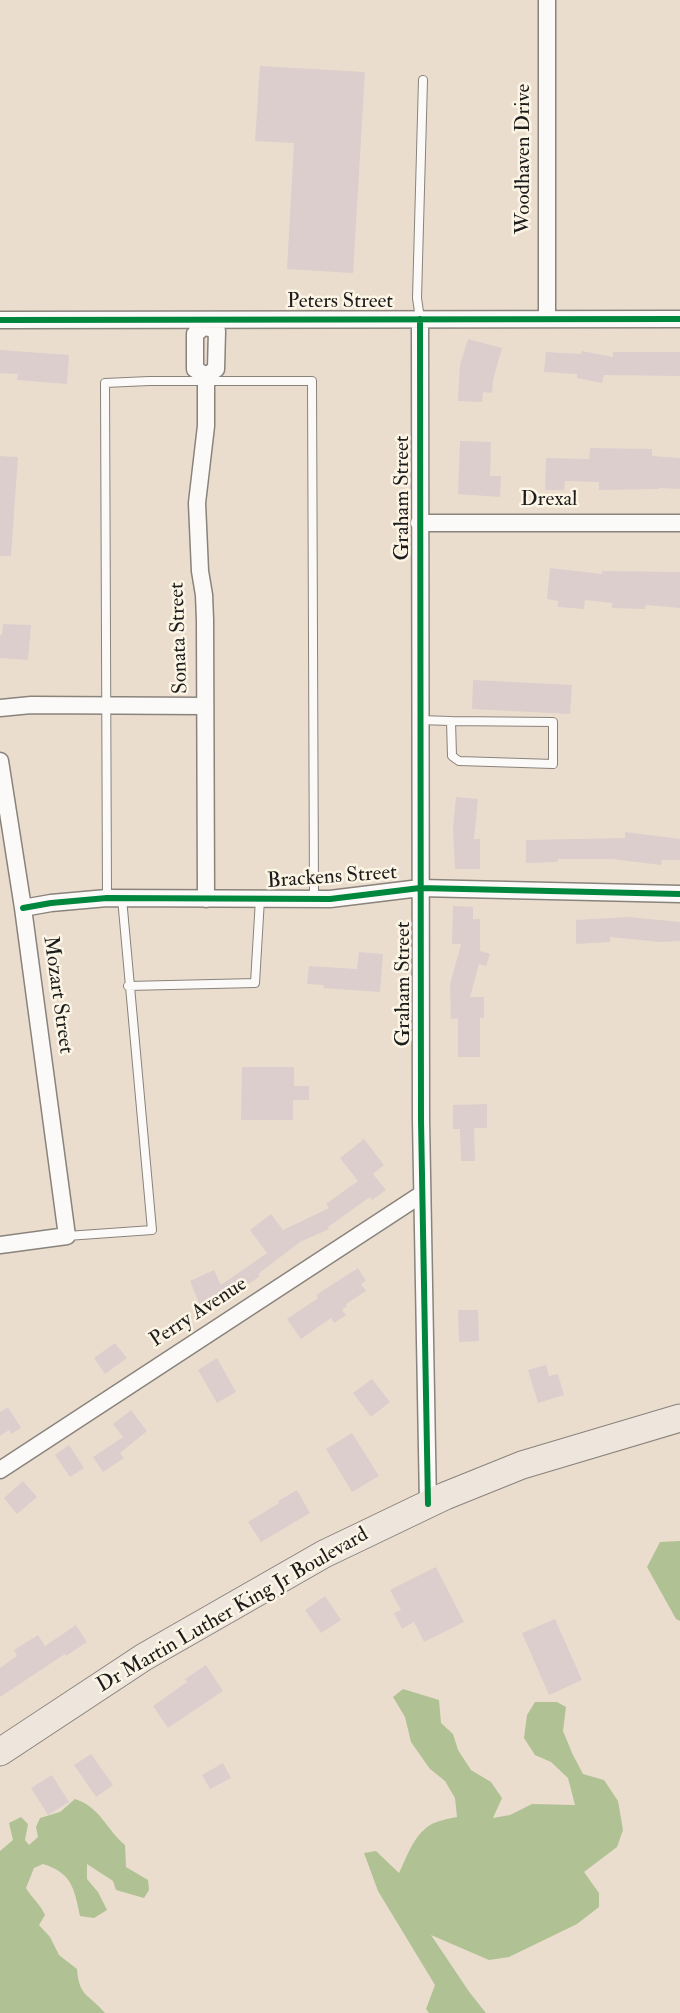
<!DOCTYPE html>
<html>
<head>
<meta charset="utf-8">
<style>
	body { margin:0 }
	canvas { display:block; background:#eaddce }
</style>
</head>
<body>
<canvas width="680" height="2013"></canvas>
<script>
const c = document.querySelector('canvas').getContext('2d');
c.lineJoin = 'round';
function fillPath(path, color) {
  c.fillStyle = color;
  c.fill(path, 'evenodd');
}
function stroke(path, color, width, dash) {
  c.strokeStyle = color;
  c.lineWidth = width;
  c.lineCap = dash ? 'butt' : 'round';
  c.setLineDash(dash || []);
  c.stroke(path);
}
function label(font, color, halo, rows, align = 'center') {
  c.font = font + ' "IM FELL Double Pica",serif';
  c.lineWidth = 5;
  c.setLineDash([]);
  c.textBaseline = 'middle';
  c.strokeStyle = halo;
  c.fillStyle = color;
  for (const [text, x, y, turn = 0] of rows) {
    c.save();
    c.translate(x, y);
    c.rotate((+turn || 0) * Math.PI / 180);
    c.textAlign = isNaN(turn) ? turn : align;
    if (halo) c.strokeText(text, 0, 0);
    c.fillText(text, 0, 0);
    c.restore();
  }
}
fillPath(new Path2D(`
	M680 1541V1621L676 1619 647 1567 660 1542Z
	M403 1689 439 1700 441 1723 453 1734 458 1750 471 1770 491 1782 502 1798 493 1818 510 1815 532 1804 575 1805 568 1778 551 1762 535 1755 524 1738 527 1715 535 1702H557L566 1707 563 1731 572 1753 583 1774 604 1780 618 1801 623 1830 617 1847 584 1872 599 1893V1907L577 1924 509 1957 489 1960 431 1935 470 1993 486 2013H429L426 2009 435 1985 378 1891 364 1853 376 1851 399 1873C406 1859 412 1839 426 1828 434 1821 447 1819 457 1817L455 1798 445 1781 430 1769 411 1742 405 1717 393 1697Z
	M75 1799C100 1807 106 1829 125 1845L126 1867 148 1880 149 1890 144 1898 116 1890 113 1881 87 1864V1879L98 1892 107 1910 94 1918 80 1916C74 1888 72 1873 43 1864L34 1868 26 1888C32 1898 40 1904 45 1915L39 1925 50 1937 59 1955 77 1969C79 1997 89 1994 105 2013H0V1851L13 1840 9 1823 21 1817 28 1824 25 1840 29 1845 38 1837 36 1827 40 1818 60 1812Z`), '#b0c294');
fillPath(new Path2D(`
	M260 66 365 72 353 273 287 269 294 143 255 141Z
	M468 339 502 348 493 380 492 393 483 392 482 402 458 401 460 365Z
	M0 350 69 355 67 384 17 380 18 374 0 373Z
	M582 351 613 357V352H680V376L604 375 602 383 577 378V374L544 372 546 352 581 354Z
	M460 441 491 442 490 476H501L500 497 458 494Z
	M590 448 652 449V456L680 458V489L659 488V489L599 490V482L565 481 564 490H545L546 458 589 459Z
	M0 456 18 457 11 556H0Z
	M550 568 602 574V571L680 572V608L646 605 645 609 612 608V603L585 600 584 609 558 607V601L547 599Z
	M3 624 31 625 28 660 0 658V635H2Z
	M473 680 572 685 570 714 472 709Z
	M456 797 478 799 474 839H480V869H455L453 828Z
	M625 832 680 839V860H662L661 865 612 859H558V862L526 863V840L625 838Z
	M453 906 473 907V919H480V951L490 954 486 966 479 964 470 997H484V1018H480V1057H458V1018L451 1019 450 985 461 944H452Z
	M628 917 680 922V941L660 942 610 937V942L576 944V920Z
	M359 952 383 954 380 992 323 988 324 985 307 984 309 966 357 969Z
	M242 1067H294V1086H309V1100H293V1120H241Z
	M487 1104V1128H474L475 1161H461L460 1129H453V1105Z
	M364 1139 384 1165 373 1174 386 1190 372 1200 370 1197 328 1227 329 1229 300 1242 258 1274 260 1276 237 1292 235 1290 200 1305 190 1281 214 1270 221 1285 267 1253 250 1230 271 1214 283 1230 329 1208 326 1204 358 1181 340 1158Z
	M358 1268 366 1281 361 1284 366 1291 346 1304 347 1306 342 1310 346 1315 334 1323 331 1318 301 1339 287 1319 318 1298 316 1295Z
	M458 1310H478L479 1341 459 1342Z
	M115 1343 127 1358 105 1374 94 1358Z
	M217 1358 236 1392 217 1403 198 1370Z
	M546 1365 549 1376 558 1374 564 1395 538 1403 528 1370Z
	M372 1379 390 1402 371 1417 353 1393Z
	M8 1407 21 1428 11 1434 9 1430 0 1436V1412Z
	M131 1410 147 1431 120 1453 124 1458 103 1472 93 1457 123 1437 113 1424Z
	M352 1433 379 1476 352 1492 326 1449Z
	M69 1445 84 1468 70 1477 55 1455Z
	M23 1481 37 1497 17 1514 4 1498Z
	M297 1490 310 1513 261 1542 248 1522 279 1503 278 1501Z
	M436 1567 464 1622 424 1642 414 1622 402 1629 394 1613 401 1610 390 1590Z
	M325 1596 341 1620 321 1633 305 1610Z
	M555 1619 582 1680 549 1695 522 1633Z
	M76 1625 87 1642 66 1656 65 1654 0 1697V1668L17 1656 14 1650 38 1635 45 1646Z
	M206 1665 223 1691 168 1728 153 1706 187 1682 185 1679Z
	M91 1754 113 1785 96 1797 74 1765Z
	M223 1763 231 1778 210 1789 202 1775Z
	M52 1775 69 1802 48 1815 31 1788Z`), '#dccecd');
const lane = new Path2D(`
	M420 319 417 298 423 80
	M419 720 451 721 452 756 459 761 553 764V722L451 721
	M107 898 105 383 149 381H312L314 899
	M128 986 255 983 260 899
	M67 1236 152 1230 122 898`);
const street = new Path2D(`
	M547 0V319
	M420 319 421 1120 428 1504
	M0 320 680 319
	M205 326 217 331 216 369 206 376
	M205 326 195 334V369L206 376
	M419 523H680
	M0 708 31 705 205 706
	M0 761 23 908 67 1236 0 1245
	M206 899 205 620 204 595 200 571 197 503 206 426V376
	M23 908 51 903 107 898 330 899 420 888 680 894
	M0 1470 422 1194`);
const primary = new Path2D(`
	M0 1752 144 1657 324 1554 445 1496 522 1465 680 1418`);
stroke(lane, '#89837c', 10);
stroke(street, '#89837c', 19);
stroke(primary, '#89837c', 29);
stroke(lane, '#fcfaf8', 8);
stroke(street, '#fcfaf8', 16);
stroke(primary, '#eee5dc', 27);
stroke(new Path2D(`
	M420 319 421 1120 428 1504
	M0 320 680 319
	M23 908 51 903 107 898 330 899 420 888 680 894`), '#00873e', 6);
label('21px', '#1c1c1c', '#fcf5e5', [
	["Woodhaven Drive",524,159,-90],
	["Peters Street",340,302],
	["Graham Street",403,498,-90],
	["Drexal",549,500],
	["Sonata Street",180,638,-92],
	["Brackens Street",332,878,-4],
	["Graham Street",404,984,-90],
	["Mozart Street",57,995,82],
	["Perry Avenue",199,1313,-33],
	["Dr Martin Luther King Jr Boulevard",233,1611,-30]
]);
</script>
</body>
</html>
